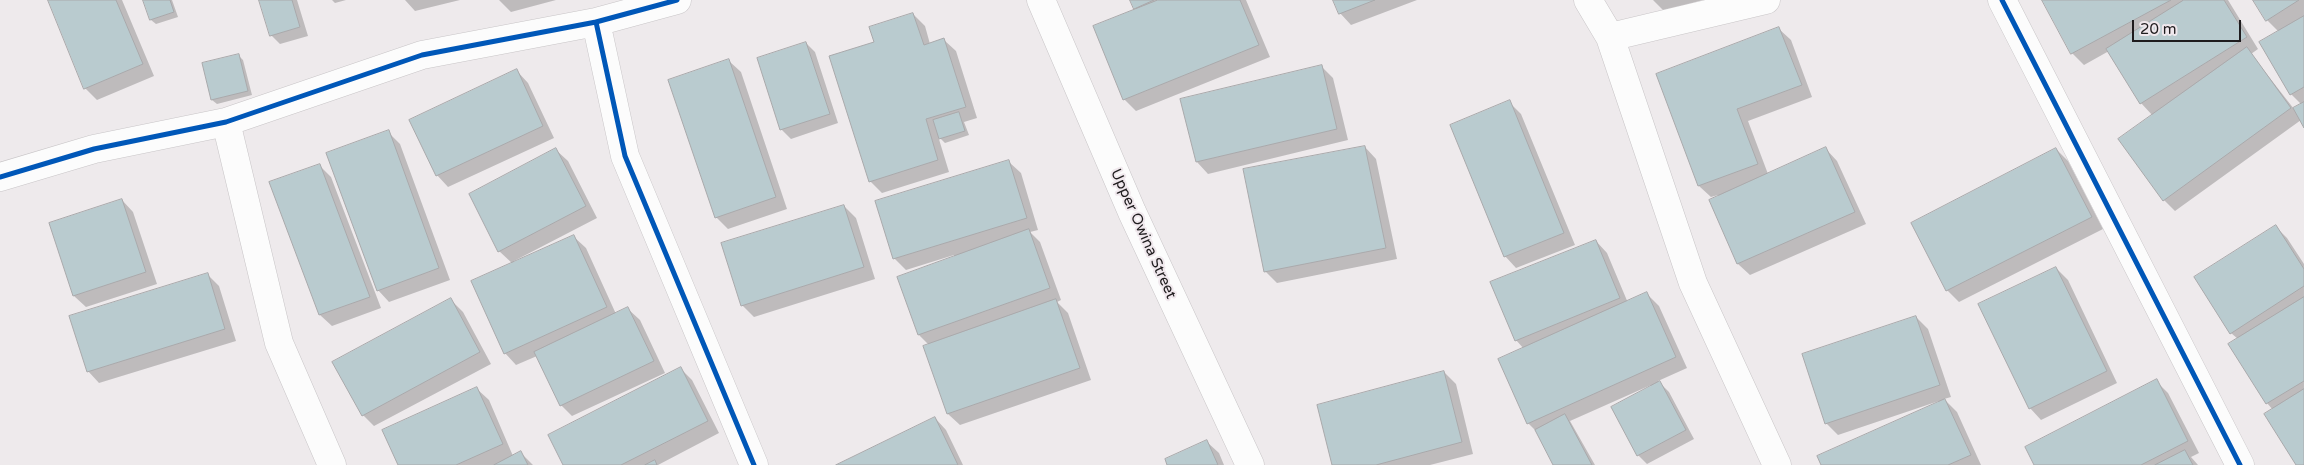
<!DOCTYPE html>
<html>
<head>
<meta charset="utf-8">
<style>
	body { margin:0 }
	#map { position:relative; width:2304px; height:465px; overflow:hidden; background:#eeeaec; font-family:"Varela Round",sans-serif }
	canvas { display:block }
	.scale { position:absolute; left:2132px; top:20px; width:109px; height:22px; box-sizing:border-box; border:2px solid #1f1c1e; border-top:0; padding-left:6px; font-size:15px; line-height:18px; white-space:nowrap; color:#1f1c1e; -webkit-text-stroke:4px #f0e8ed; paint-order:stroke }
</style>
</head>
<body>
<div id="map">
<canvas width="2304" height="465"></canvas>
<div class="scale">20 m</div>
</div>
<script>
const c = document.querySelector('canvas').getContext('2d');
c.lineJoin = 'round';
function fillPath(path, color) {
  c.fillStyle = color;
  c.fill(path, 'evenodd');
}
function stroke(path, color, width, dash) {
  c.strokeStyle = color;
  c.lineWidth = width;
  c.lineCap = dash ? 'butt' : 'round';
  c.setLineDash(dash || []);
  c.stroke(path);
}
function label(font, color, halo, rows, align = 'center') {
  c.font = font + ' "Varela Round",sans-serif';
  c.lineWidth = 4;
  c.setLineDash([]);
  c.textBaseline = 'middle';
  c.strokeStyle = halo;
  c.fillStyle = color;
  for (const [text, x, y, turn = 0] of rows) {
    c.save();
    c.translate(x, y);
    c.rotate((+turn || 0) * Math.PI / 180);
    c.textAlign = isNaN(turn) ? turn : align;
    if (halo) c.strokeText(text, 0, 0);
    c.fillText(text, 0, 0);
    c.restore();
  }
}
fillPath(new Path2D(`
	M49 0H122L154 76 97 100 85 88Z
	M144 0H172L178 17 156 24 151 20Z
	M260 0H297L308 36 280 44 271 35Z
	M332 0H346L335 3Z
	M405 0H460L415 11Z
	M499 0H556L511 12Z
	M1131 0H1246L1270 57 1136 111 1124 99 1137 10Z
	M1335 0H1417L1351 25 1340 13Z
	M1653 0H1703L1664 11Z
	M2044 0H2228L2258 49 2251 54 2294 109 2302 105 2291 94 2279 32 2267 20 2255 0H2304V126L2301 120 2175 211 2164 200 2153 116 2141 103 2109 51 2084 65 2072 53Z
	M913 14 925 26 930 44 944 40 956 51 977 118 964 122 969 135 945 143 938 136 949 172 882 193 870 181 875 43Z
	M1779 29 1791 40 1812 97 1748 121 1768 174 1826 149 1837 161 1866 224 1750 275 1738 264 1710 201 1719 197 1718 195 1711 197 1699 186 1657 74Z
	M806 43 815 52 838 123 791 139 782 130 758 59Z
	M238 55 243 60 252 95 217 104 212 100Z
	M729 61 741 72 787 209 728 229 716 217Z
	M1321 66 1333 78 1348 140 1208 174 1197 162Z
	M517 71 528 83 554 138 448 187 437 175Z
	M1509 102 1521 114 1575 245 1516 268 1505 256Z
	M388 132 400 144 450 280 389 302 378 290Z
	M1365 147 1376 159 1397 259 1277 283 1265 271Z
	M2056 149 2068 161 2103 229 1959 302 1947 290Z
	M556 150 568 161 597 218 514 261 515 263 574 237 586 248 616 314 628 309 640 320 665 373 572 416 561 405 537 356 516 365 505 353 513 264 499 251Z
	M1009 162 1021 173 1038 230 1030 232 1040 242 1061 300 1057 302 1068 313 1091 380 960 425 948 414 924 347 929 345 919 335 898 277 954 257V255L906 270 894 258Z
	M319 165 331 177 381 308 332 326 320 315 270 183Z
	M122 200 133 212 157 284 86 307 74 296 50 223Z
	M844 206 856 218 875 279 754 317 742 305Z
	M2275 226 2287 238 2304 264V465H2297L2273 410 2267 403 2238 339 2231 333Z
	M1596 241 1607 253 1628 303 1647 294 1659 306 1687 368 1658 381 1669 392 1694 439 1647 464 1638 455 1612 407 1651 387V385L1570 421 1595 465H1555L1537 432 1528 423 1524 349 1516 340Z
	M2056 268 2068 280 2117 383 2041 420 2030 408Z
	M207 274 219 286 236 341 99 383 88 371Z
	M451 300 463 312 491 364 374 426 363 415Z
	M1916 317 1928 329 1951 397 1944 399 1957 412 1981 465H1822L1939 403V401L1838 435 1826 423Z
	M681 369 692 380 719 433 658 465H565Z
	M1444 372 1456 384 1473 454 1430 465H1333Z
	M2156 381 2168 393 2199 453 2191 457 2198 465H2035Z
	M477 389 489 400 513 456 520 452 533 465H399Z
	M935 418 946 430 963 465H838Z
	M1207 442 1219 453 1224 465H1169Z`), '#0003');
const building = new Path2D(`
	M48 0H116L143 64 84 89Z
	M143 0H170L174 12 150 20Z
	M259 0H292L300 27 270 36Z
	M1130 0H1154L1134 9Z
	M1158 0H1240L1259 45 1123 100 1093 26Z
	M1333 0H1375L1339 14Z
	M2042 0H2171L2071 54Z
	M2184 0H2224L2247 37 2140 104 2106 49Z
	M2253 0H2299L2266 21Z
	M913 13 924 45 944 38 966 107 926 119 938 160 869 182 829 56 874 42 869 27Z
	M2304 16V87L2290 95 2259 42Z
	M1779 27 1802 85 1737 109 1758 164 1698 186 1656 74Z
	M806 42 830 114 780 130 757 58Z
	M2247 47 2291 108 2163 201 2118 139Z
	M239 54 248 91 211 100 202 63Z
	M729 59 776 197 715 218 668 80Z
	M1322 65 1337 129 1196 162 1180 99Z
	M517 69 543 126 436 176 409 120Z
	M1510 100 1564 233 1504 257 1450 125Z
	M2304 102V128L2293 108Z
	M959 112 965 131 939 139 933 120Z
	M389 130 439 268 377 291 326 153Z
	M1365 146 1386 248 1264 272 1243 169Z
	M1826 147 1855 212 1737 264 1709 200Z
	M556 148 586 206 498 252 469 194Z
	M2056 148 2092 217 1946 291 1911 223Z
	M1009 160 1027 218 893 259 875 201Z
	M320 164 370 297 319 315 269 182Z
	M122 199 146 272 73 296 49 223Z
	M844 205 864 267 741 306 721 243Z
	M2276 225 2304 269V286L2230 334 2194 277Z
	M1029 229 1050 288 918 335 897 277Z
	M574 235 607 307 504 354 471 281Z
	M1596 240 1620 298 1515 341 1490 282Z
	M2056 267 2107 371 2029 409 1978 304Z
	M208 273 225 329 87 372 69 316Z
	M1647 292 1676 357 1527 424 1498 359Z
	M2304 297V381L2266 404 2228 344Z
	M451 298 480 352 362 416 332 362Z
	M1056 299 1080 368 947 414 923 346Z
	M628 307 654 361 560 406 534 352Z
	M1916 316 1940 385 1825 424 1802 354Z
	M681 367 708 421 621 465H563L548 435Z
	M1444 371 1462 442 1376 465H1332L1317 405Z
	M2157 379 2188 441 2141 465H2034L2025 447Z
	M1660 381 1686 430 1637 456 1611 407Z
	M477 387 503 444 456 465H398L382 430Z
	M2304 389V465H2296L2264 414Z
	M1945 399 1971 455 1948 465H1821L1817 456Z
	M1565 414 1592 465H1553L1535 430Z
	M935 417 958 465H836Z
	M1207 440 1218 465H1167L1165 459Z
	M2185 450 2193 465H2155Z
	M521 451 528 465H494Z
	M655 460 657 465H645Z`);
fillPath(building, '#b9cbcf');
stroke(building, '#a9a9ab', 1);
const street = new Path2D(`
	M677 0 596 22 625 156 754 465
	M1041 0 1132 212 1250 465
	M1588 0 1610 37 1693 283 1777 465
	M2002 0 2240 465
	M1610 37 1766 0
	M226 122 279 343 332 465
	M0 177 94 149 226 122 422 55 596 22`);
stroke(street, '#c8c5c7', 29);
stroke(street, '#fcfcfc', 28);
stroke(new Path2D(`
	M677 0 596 22 625 156 754 465
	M2002 0 2240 465
	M0 177 94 149 226 122 422 55 596 22`), '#0057b8', 5);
label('15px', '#1f1c1e', '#f0e8ed', [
	["Upper Owina Street",1143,234,66]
]);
</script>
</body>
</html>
